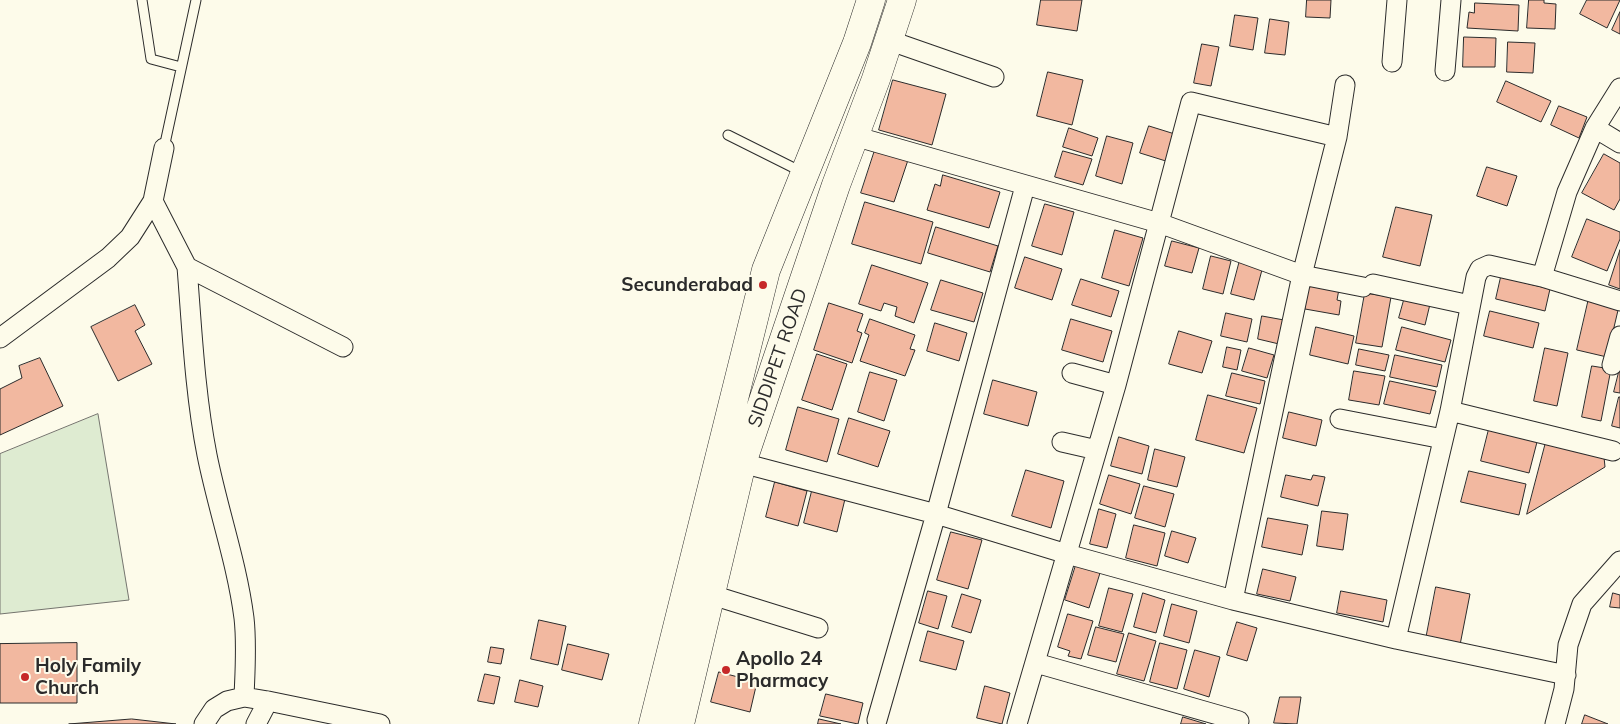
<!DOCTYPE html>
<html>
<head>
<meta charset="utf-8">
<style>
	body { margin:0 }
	canvas { display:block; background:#fdfbea }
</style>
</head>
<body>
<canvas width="1620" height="724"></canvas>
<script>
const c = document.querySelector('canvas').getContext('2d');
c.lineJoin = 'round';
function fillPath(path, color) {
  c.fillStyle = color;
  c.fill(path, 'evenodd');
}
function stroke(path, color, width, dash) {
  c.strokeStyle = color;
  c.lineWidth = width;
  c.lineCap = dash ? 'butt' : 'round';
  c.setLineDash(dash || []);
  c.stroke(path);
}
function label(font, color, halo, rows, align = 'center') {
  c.font = font + ' Mulish,sans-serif';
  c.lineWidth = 4;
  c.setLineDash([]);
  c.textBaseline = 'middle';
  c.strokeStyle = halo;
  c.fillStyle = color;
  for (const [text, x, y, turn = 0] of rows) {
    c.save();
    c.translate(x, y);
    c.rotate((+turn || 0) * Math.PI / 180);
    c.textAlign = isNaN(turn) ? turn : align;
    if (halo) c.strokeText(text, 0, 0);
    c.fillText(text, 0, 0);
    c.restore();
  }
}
const green = new Path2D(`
	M98 414 129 600 0 614V454Z`);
fillPath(green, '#deebd1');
stroke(green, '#74746e', 1);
const building = new Path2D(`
	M1041 0H1082L1077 31 1037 25Z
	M1307 0H1331L1330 18 1306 17Z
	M1529 0H1544V3L1556 4 1555 29 1527 28Z
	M1587 0H1620L1607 28 1580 14Z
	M1475 3 1519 5 1518 31 1467 28 1469 12 1474 13Z
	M1620 12V34L1612 30Z
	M1235 15 1258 18 1253 50 1230 46Z
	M1270 19 1289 22 1285 55 1265 53Z
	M1464 37 1496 38 1495 67H1463Z
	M1508 42 1535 43 1533 73 1507 72Z
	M1202 44 1219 47 1211 86 1194 83Z
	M1048 72 1083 80 1072 125 1037 116Z
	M893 80 946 94 932 145 879 130Z
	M1506 81 1551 101 1541 122 1497 102Z
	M1559 106 1587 117 1579 138 1551 125Z
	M1149 126 1178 135 1169 162 1140 153Z
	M1069 128 1098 138 1092 156 1063 147Z
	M1107 136 1133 143 1122 184 1096 176Z
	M875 150 908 160 894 202 861 193Z
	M1063 151 1092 159 1083 185 1055 177Z
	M1604 154 1620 163V199L1614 210 1582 193Z
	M1487 167 1517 176 1507 206 1477 196Z
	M943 175 1000 192 989 228 927 210 935 184 940 186Z
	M865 202 933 222 921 264 852 244Z
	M1045 204 1074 212 1062 255 1032 246Z
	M1396 207 1432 215 1420 266 1383 257Z
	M1587 219 1620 232V239L1607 271 1572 257Z
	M936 227 998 246 990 272 928 253Z
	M1115 230 1143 238 1129 286 1102 278Z
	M1172 241 1199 248 1192 273 1165 266Z
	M1620 250V289L1609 285Z
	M1211 256 1231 261 1223 294 1203 289Z
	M1025 257 1062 269 1052 300 1015 288Z
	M1240 260 1263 266 1254 300 1231 294Z
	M872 265 928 283 914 323 895 316 897 307 884 303 881 311 859 304Z
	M1501 277 1550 289 1545 311 1496 299Z
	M1081 279 1119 291 1111 317 1072 305Z
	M941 280 983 293 974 322 931 310Z
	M1309 284 1339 289 1337 300 1341 301 1339 315 1305 309Z
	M1365 293 1391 297 1382 347 1356 343Z
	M1406 293 1431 300 1425 325 1399 318Z
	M1589 298 1619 306 1607 357 1577 350Z
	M829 303 863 314 857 331 862 333 852 363 814 350Z
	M135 305 145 325 135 331 152 364 118 381 91 327Z
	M1490 311 1539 323 1533 348 1484 336Z
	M1226 313 1252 319 1247 342 1221 336Z
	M1262 316 1284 320 1279 344 1258 339Z
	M870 319 915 335 910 349 915 350 905 376 860 361 869 335 865 333Z
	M1071 319 1112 331 1103 362 1062 350Z
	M935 323 967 333 959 361 927 351Z
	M1316 327 1354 336 1348 364 1310 355Z
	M1402 327 1451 340 1445 362 1396 350Z
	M1179 331 1212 341 1202 373 1169 364Z
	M1227 347 1241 350 1237 370 1223 367Z
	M1249 348 1274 355 1267 378 1242 371Z
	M1545 348 1568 353 1557 406 1534 401Z
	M1359 349 1389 355 1385 371 1356 365Z
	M817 354 847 364 832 410 802 400Z
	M1395 355 1442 365 1437 387 1390 377Z
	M40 358 63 406 0 435V389L22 378 19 366Z
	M1592 366 1611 369 1601 421 1582 417Z
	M1354 371 1385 376 1379 405 1349 400Z
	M870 372 897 380 884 421 858 412Z
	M1619 372H1620V393L1614 392Z
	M1232 373 1265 381 1260 404 1226 396Z
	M993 380 1037 392 1028 426 984 414Z
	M1390 381 1436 391 1430 414 1384 404Z
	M1208 395 1257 408 1244 453 1196 440Z
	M1619 397H1620V428L1612 426Z
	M798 407 839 419 827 462 786 450Z
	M1289 412 1322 420 1316 446 1283 438Z
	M849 418 890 431 878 467 838 454Z
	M1489 429 1537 442 1529 473 1481 461Z
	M1119 437 1149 446 1142 474 1111 466Z
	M1546 442 1604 457 1605 467 1527 514Z
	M1155 449 1185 457 1177 487 1148 480Z
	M1026 470 1064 481 1051 528 1012 516Z
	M1469 471 1526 484 1519 515 1461 502Z
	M1109 475 1140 484 1131 514 1100 504Z
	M1286 475 1311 480 1313 475 1325 477 1318 506 1281 497Z
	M775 482 807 491 798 526 766 517Z
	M1144 486 1174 494 1165 527 1135 518Z
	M812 491 845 499 837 532 804 523Z
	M1099 509 1116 514 1107 548 1090 544Z
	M1322 511 1348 514 1343 550 1317 546Z
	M1268 518 1308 525 1302 555 1262 547Z
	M1134 525 1165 533 1157 566 1126 558Z
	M1172 531 1196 538 1188 563 1165 556Z
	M951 532 982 540 968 589 937 580Z
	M1076 565 1100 573 1089 608 1065 600Z
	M1263 569 1296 577 1290 601 1257 594Z
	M1436 587 1470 594 1460 645 1426 639Z
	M1109 588 1133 594 1122 632 1099 626Z
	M928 591 947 596 938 629 919 623Z
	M1341 591 1387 600 1383 622 1337 613Z
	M1143 593 1165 600 1156 633 1134 627Z
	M1613 593 1620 595V608L1610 607Z
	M962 594 981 600 971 633 952 627Z
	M1172 604 1197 611 1189 643 1164 636Z
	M1068 614 1093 621 1081 659 1068 656 1070 651 1058 647Z
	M539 620 566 626 558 665 531 659Z
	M1237 622 1257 628 1247 661 1227 655Z
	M1096 627 1124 634 1116 662 1088 655Z
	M928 631 964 641 956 670 920 661Z
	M1129 633 1156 641 1144 681 1117 674Z
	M77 643V703H0V644Z
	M1160 643 1187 650 1177 689 1150 682Z
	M568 644 609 654 602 680 562 670Z
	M491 647 504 649 501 664 488 662Z
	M1195 650 1220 657 1209 697 1184 689Z
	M719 672 757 682 750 712 711 702Z
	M485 674 500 677 494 704 478 701Z
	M520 680 543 686 538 707 515 702Z
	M985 686 1010 693 1002 724 977 718Z
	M826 694 863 703 858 724 820 716Z
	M1280 697H1301L1297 724 1274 723Z
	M1585 715 1608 724H1582Z
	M1183 717 1206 724H1181Z
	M132 719 176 724H69Z
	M819 719 841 724H818Z`);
fillPath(building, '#f2b8a0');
stroke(building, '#2b2b2b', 1);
const lane = new Path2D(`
	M142 0 151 59 181 67
	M728 135 802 172
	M164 148 196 0`);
const street = new Path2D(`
	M888 40 994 77
	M1392 62 1397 0
	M1445 71 1451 0
	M1595 128 1620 143
	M854 136 1159 223 1302 275 1363 287
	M153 201 187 267 343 347
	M187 267C192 330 195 394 207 455 218 510 237 563 244 618 247 644 245 671 244 697
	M1542 277 1620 301
	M1373 284 1470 305
	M0 338 108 258 130 237 153 201 164 148
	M1612 365 1620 336
	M1072 373 1116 385
	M1450 411 1613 451
	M1340 419 1443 439
	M1062 442 1097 450
	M742 463 936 514 1067 554 1233 600 1396 639 1450 411 1476 277 1480 269 1489 265 1542 277 1567 192 1595 128 1620 88
	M712 595 818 628
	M1233 600 1302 275 1337 137 1345 85
	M1396 639 1566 675
	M1036 663 1239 721
	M877 720 936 514 1025 186
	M204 724 214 709 227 701 244 697 268 701 380 724
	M256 724 268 701
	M1017 724 1116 385 1191 102 1337 137
	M1555 724 1564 689 1568 645 1582 604 1620 561`);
const primary = new Path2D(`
	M653 724 766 270 857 43 871 0
	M680 724 742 463 836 185 876 79 902 0`);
stroke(lane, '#2b2b2b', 11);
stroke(street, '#2b2b2b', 21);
stroke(primary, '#2b2b2b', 29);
stroke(lane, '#fdfbea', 9);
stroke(street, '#fdfbea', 19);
stroke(primary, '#fdfbea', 28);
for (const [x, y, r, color] of [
	[763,285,5,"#c62828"],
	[726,670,5,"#c62828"],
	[25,677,5,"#c62828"]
]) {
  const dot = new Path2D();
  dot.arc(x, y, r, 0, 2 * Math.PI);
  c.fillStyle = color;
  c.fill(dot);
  stroke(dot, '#fdfbea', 2);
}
label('bold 19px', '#2b2b2b', '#fdfbea', [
	["Secunderabad",753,285,"right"],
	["Apollo 24",736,659],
	["Pharmacy",736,681],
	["Holy Family",35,666],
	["Church",35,688]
], 'left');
label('19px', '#2b2b2b', '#fdfbea', [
	["SIDDIPET ROAD",778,358,-71]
]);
</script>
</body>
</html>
